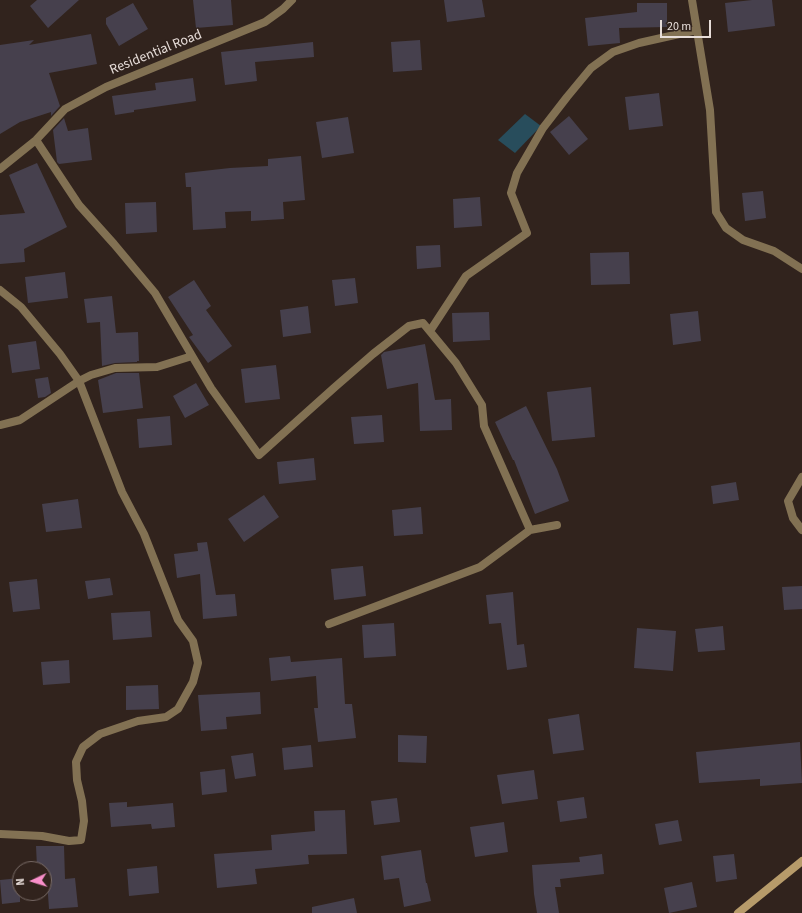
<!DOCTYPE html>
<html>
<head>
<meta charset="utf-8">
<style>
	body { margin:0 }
	#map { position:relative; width:802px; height:913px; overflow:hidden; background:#31231d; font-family:"Source Sans 3",sans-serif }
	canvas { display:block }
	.north { position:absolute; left:12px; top:861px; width:40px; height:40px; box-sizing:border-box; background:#31231d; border:1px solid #7a6d68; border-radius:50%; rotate:266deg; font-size:11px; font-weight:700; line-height:16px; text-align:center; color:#e7ddd9 }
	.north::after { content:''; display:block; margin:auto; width:14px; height:18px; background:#f98fca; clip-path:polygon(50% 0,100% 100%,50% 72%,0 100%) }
	.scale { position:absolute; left:660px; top:20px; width:51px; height:18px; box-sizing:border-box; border:2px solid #e7ddd9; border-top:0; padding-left:5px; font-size:12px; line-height:14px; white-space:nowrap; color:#e7ddd9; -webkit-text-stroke:3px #31231d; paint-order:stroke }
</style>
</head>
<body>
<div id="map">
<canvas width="802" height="913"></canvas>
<div class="north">N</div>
<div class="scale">20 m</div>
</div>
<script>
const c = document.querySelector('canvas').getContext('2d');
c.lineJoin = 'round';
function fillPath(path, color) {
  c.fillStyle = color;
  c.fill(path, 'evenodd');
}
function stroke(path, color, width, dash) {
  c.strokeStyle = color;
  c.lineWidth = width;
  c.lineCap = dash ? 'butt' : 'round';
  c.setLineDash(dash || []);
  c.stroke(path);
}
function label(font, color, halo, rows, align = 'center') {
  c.font = font + ' "Source Sans 3",sans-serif';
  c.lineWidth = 3;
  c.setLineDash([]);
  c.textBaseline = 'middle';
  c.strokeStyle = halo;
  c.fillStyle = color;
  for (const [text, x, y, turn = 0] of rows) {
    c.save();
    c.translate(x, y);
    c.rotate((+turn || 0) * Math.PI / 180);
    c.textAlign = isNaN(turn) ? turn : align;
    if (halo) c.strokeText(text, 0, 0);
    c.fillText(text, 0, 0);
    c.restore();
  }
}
fillPath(new Path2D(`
	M525 114 541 126 515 153 498 140Z`), '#284d5c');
fillPath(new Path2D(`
	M37 0H79L48 28 30 6Z
	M193 0H231L233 25 196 28Z
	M444 0H482L485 17 447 22Z
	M752 0H772L775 26 728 32 725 3Z
	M133 3 148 29 119 46 106 24V18Z
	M637 3H667V27L619 28 620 43 588 46 585 18 637 12Z
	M91 34 97 64 49 73 60 106 51 116V112L20 122 0 134V45L34 40 29 45Z
	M420 40 422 70 393 72 391 42Z
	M313 42 314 57 255 62 257 81 225 85 221 52Z
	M193 78 196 101 134 110V112L115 115 112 96 156 90 155 83Z
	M659 93 663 126 629 130 625 97Z
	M569 116 588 139 569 155 550 132Z
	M348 117 354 153 322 158 316 122Z
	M64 118 68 131 88 128 92 160 59 164 57 162 53 130Z
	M301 156 305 200 283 202 284 219 251 221V211L225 212 226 228 193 230 191 187H186L185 173 230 168 268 166V159Z
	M37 163 67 227 24 249 25 262 0 264V215L25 213 9 175Z
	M763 191 766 218 745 221 742 193Z
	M480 197 482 226 454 228 453 199Z
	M156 202 157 232 126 234 125 203Z
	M440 245 441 267 417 269 416 246Z
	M629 252 630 284 591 285 590 253Z
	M65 272 68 298 28 303 25 277Z
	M355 278 358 303 335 306 332 280Z
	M194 280 211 306 206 310 232 346 208 363 189 337 193 335 168 297Z
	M112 296 116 333 138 332 139 361H137V362L115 363 102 366 100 322 87 323 84 299Z
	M308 306 311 333 283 337 280 310Z
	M698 311 701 341 673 345 670 314Z
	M489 312 490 340 453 342 452 313Z
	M36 341 40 369 12 373 8 345Z
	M425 344 435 400 451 399 452 430 420 431 418 383 387 389 381 355 384 352Z
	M276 365 280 399 245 403 241 369Z
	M116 373H139L143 408 103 413 98 380Z
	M48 377 51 393 45 397 38 398 35 379Z
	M196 383 209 405 185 418 173 396Z
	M591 387 595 437 552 441 547 392Z
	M526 406 557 469 569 501 535 514 514 460H513L495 422Z
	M382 415 384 442 354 444 351 417Z
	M170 416 172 445 139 448 137 419Z
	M314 458 316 480 279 484 277 462Z
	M736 482 739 500 713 504 711 486Z
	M264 495 279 517 244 542 228 519Z
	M78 499 82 528 46 532 42 504Z
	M421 507 423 534 394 536 392 510Z
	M207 542 216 595 235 594 237 616 203 619 200 574 177 578 174 554 198 551 197 543Z
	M363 566 366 596 334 600 331 569Z
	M110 578 113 595 88 599 85 581Z
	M37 579 40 609 13 612 9 582Z
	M802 586V609L784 610 782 587Z
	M513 592 517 645 524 644 527 667 507 670 501 623 489 624 486 595Z
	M150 611 152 637 113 640 111 613Z
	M394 623 396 656 364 658 362 625Z
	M723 626 725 650 698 652 695 629Z
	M637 628 676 631 673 671 634 668Z
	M290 656 291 662 342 658 345 704H352L356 738 318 742 314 708H318L316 676 271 681 269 658Z
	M69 660 70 683 43 685 41 662Z
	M158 685 159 709 126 710V686Z
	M260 692 261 714 226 717 227 729 201 731 198 695Z
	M579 714 584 750 553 754 548 719Z
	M398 735 427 736 426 763 398 762Z
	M800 742 802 783 760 786V779L699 783 696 752Z
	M311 745 313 767 284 770 282 748Z
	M253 753 256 776 235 779 231 756Z
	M225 769 227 792 202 795 200 772Z
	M534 770 538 799 502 804 497 775Z
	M584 797 587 818 560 822 557 801Z
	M397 798 400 822 374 825 371 801Z
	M127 802V807L173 803 175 827 152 829 151 824 111 827 109 803Z
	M345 810 347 854 308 855 309 864 255 869 257 884 217 888 214 854 272 850 271 835 315 831 314 811Z
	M678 820 682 841 659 845 655 824Z
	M504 822 508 852 475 857 470 827Z
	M36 846H64L65 879 75 878 78 907 49 909 46 867H37Z
	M421 850 426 883H427L431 901 404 907 399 878 384 880 381 856Z
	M602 854 604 874 560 879 561 887H555L559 913H537L534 894 532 865 580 862 579 857Z
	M734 854 737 879 716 882 713 856Z
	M157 866 159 893 129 896 127 869Z
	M20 878V902L2 904 0 880Z
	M692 882 697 907 669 913 664 888Z
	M354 898 357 913H312V907Z`), '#46404d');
stroke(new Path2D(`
	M692 0 710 110 716 212 726 228 743 240 774 251 802 269
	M36 140 79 205 114 244 155 293 211 388 259 455 335 387 373 354 409 326 423 323 456 363 482 405 484 426 530 530 480 567 329 624
	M0 169 36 140 65 109 106 87 265 22 283 9 292 0
	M0 290 21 307 60 354 79 381 122 492 144 534 178 620 193 641 198 663 193 682 178 709 166 717 138 721 100 734 83 747 76 762 77 780 82 801 84 821 81 840 69 841 42 836 0 834
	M430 331 466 276 527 233 511 193 517 173 543 128 567 97 591 68 613 52 639 43 697 30
	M0 425 20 420 79 381 91 375 115 368 157 367 192 356
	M802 477 788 501 793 518 802 530
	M530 530 557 525`), '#827153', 8);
stroke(new Path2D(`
	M738 913 802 861`), '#b79b6a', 8);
label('14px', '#e7ddd9', '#31231d', [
	["Residential Road",156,53,-22]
]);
</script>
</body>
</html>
